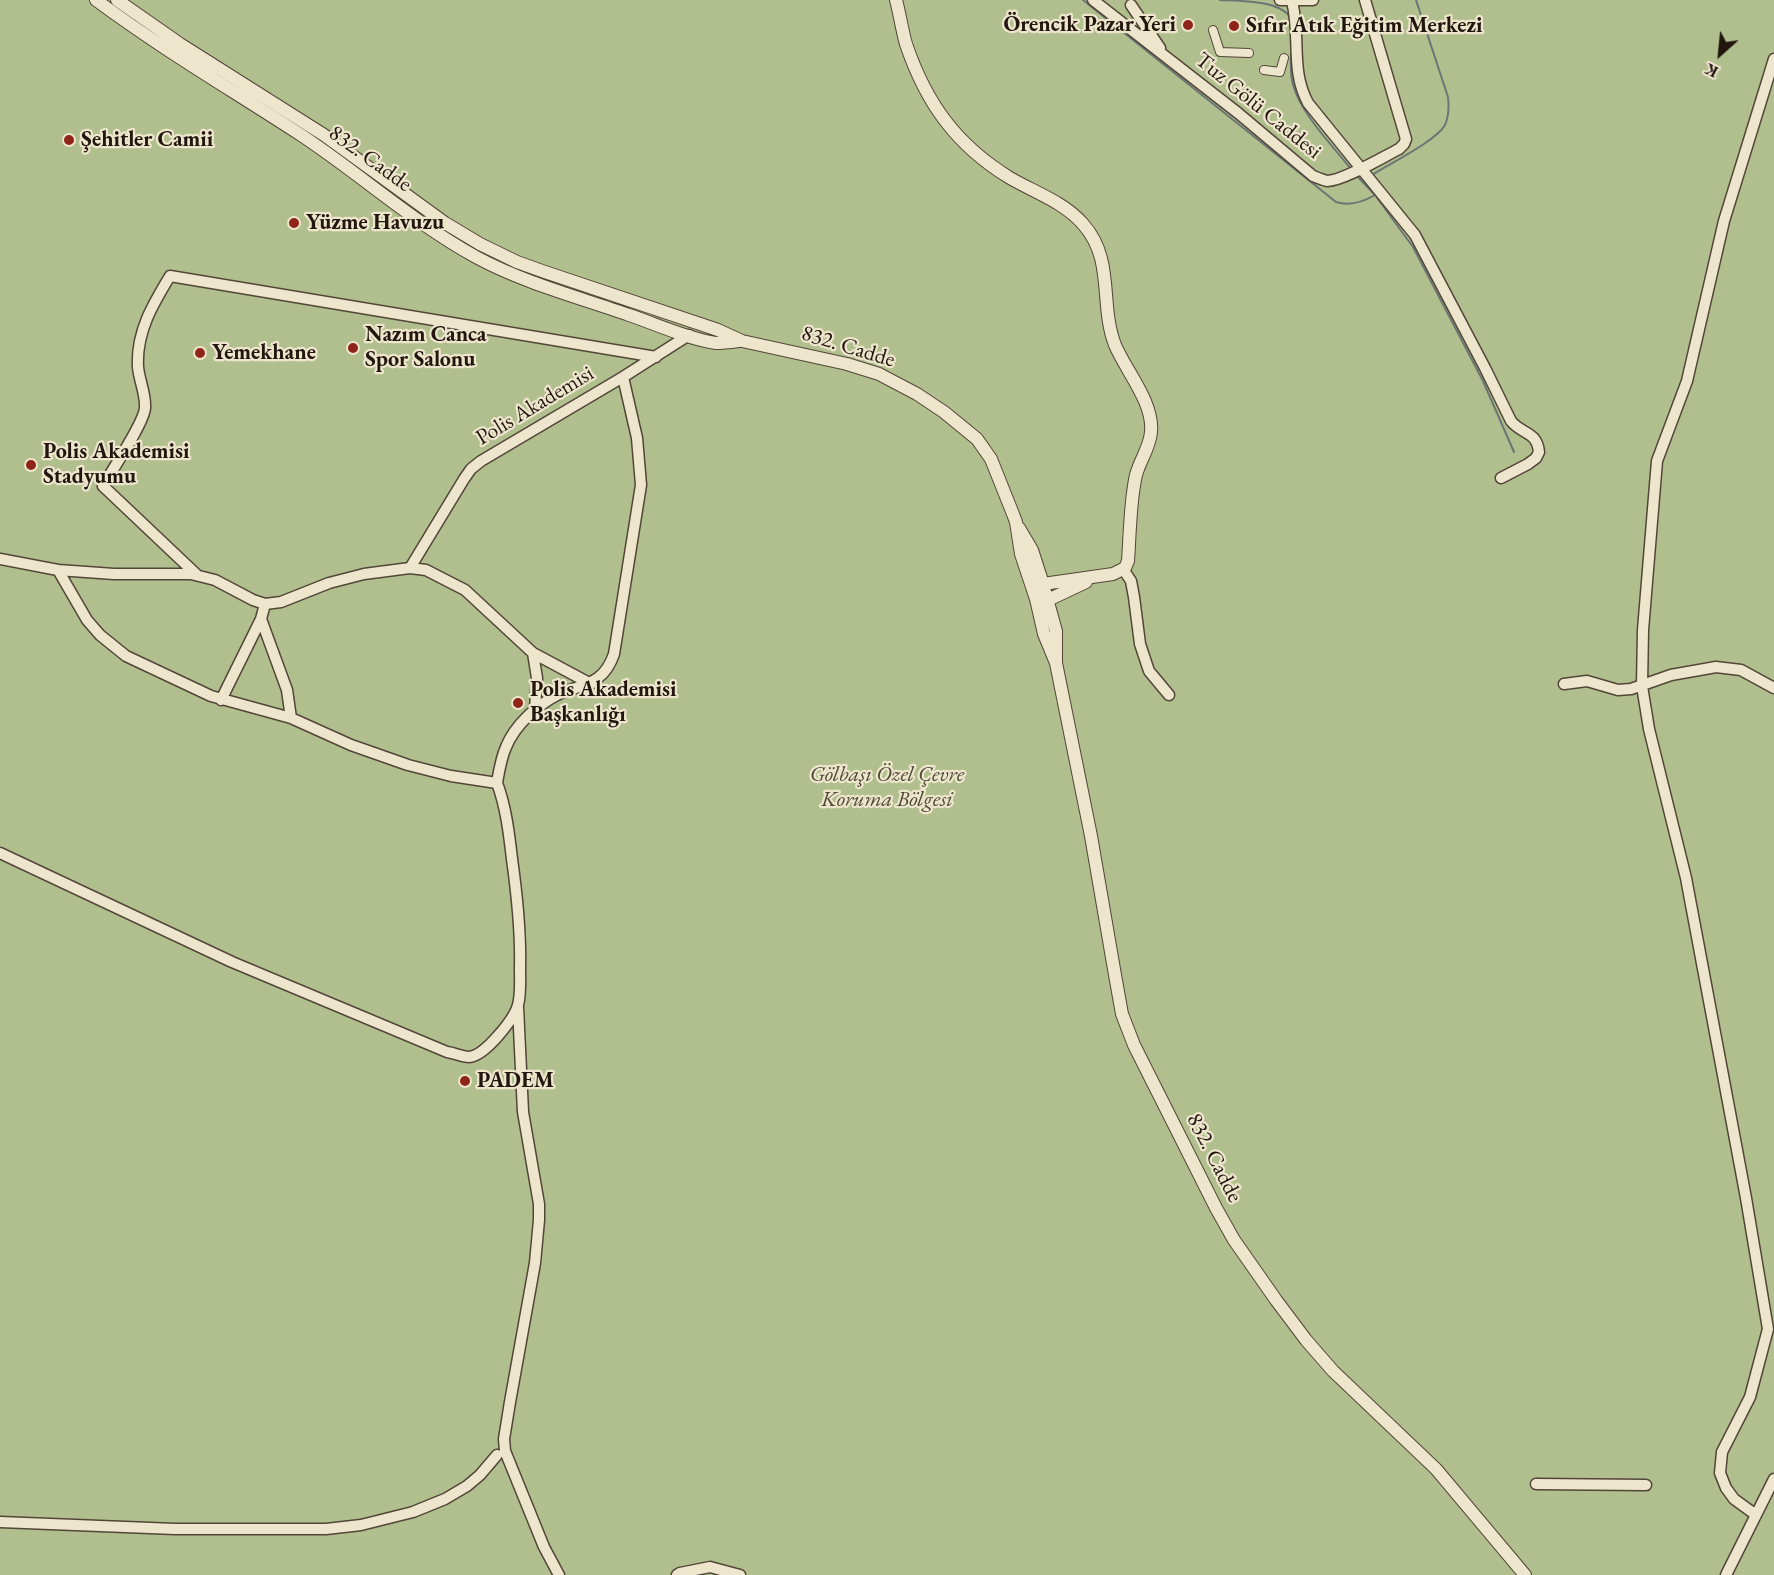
<!DOCTYPE html>
<html>
<head>
<meta charset="utf-8">
<style>
	body { margin:0 }
	#map { position:relative; width:1774px; height:1575px; overflow:hidden; background:#e4d7b1; font-family:"EB Garamond",serif }
	canvas { display:block }
	.north { position:absolute; left:1690px; top:24px; width:60px; height:60px; -webkit-text-stroke:4px #ede5cc; paint-order:stroke; rotate:207deg; font-size:16px; font-weight:700; line-height:24px; text-align:center; color:#22160f }
	.north::after { content:''; display:block; margin:auto; width:21px; height:27px; background:#22160f; clip-path:polygon(50% 0,100% 100%,50% 72%,0 100%) }
</style>
</head>
<body>
<div id="map">
<canvas width="1774" height="1575"></canvas>
<div class="north">K</div>
</div>
<script>
const c = document.querySelector('canvas').getContext('2d');
c.lineJoin = 'round';
function fillPath(path, color) {
  c.fillStyle = color;
  c.fill(path, 'evenodd');
}
function stroke(path, color, width, dash) {
  c.strokeStyle = color;
  c.lineWidth = width;
  c.lineCap = dash ? 'butt' : 'round';
  c.setLineDash(dash || []);
  c.stroke(path);
}
function label(font, color, halo, rows, align = 'center') {
  c.font = font + ' "EB Garamond",serif';
  c.lineWidth = 4.5;
  c.setLineDash([]);
  c.textBaseline = 'middle';
  c.strokeStyle = halo;
  c.fillStyle = color;
  for (const [text, x, y, turn = 0] of rows) {
    c.save();
    c.translate(x, y);
    c.rotate((+turn || 0) * Math.PI / 180);
    c.textAlign = isNaN(turn) ? turn : align;
    if (halo) c.strokeText(text, 0, 0);
    c.fillText(text, 0, 0);
    c.restore();
  }
}
fillPath(new Path2D(`
	M0 0H1774V1575H0Z`), '#b1bf8e');
stroke(new Path2D(`
	M1083 0 1336 202C1349 206 1363 202 1375 195
	M1220 0C1239 1 1278 0 1290 17
	M1291 53C1291 63 1290 75 1293 85 1302 115 1332 145 1351 169
	M1372 175C1389 164 1436 141 1445 125 1449 116 1449 106 1448 97L1416 0
	M1357 176 1375 195 1413 247 1483 381 1514 452`), '#6b7674', 2);
const pedestrian = new Path2D(`
	M1213 30 1220 52 1249 53
	M1264 70 1280 72 1284 58`);
const minor = new Path2D(`
	M1093 0 1238 113 1313 176C1318 178 1323 180 1327 181 1343 181 1383 157 1399 149L1404 144 1406 139 1365 0
	M1280 0H1313
	M1292 1C1301 37 1290 70 1308 103L1415 235 1485 368 1511 421C1521 434 1537 431 1539 452L1536 458 1528 464 1501 478
	M1131 5 1160 48
	M0 559 58 570 87 620 100 635 126 656 211 696 291 718 351 745 408 765 451 776 497 783
	M410 568 464 479 471 469 481 461 623 377 689 335
	M1123 569 1131 581 1134 597 1140 644 1149 671 1169 695
	M58 570 114 574H191L215 580 253 600 265 604 281 602 329 583 364 574 410 568 426 570 465 590 533 653 591 684
	M197 575 103 486C112 470 144 423 145 408 146 394 139 380 138 367 136 332 153 304 170 276L656 357
	M261 619 287 690 291 718
	M533 653 537 678 535 710
	M1564 684 1587 681 1618 690 1631 689 1671 675 1716 667 1741 670 1774 688
	M221 700 261 619 265 604
	M497 783C499 771 501 758 506 747 515 725 536 706 557 695 583 683 603 686 614 654L641 485 637 438 623 377
	M0 853 232 962 447 1052C454 1053 462 1057 469 1057 485 1056 514 1019 518 1005 521 994 520 980 520 968 521 932 517 895 512 859 509 833 506 807 497 783
	M518 1007 523 1112 539 1204V1220L535 1263 510 1402 504 1439 505 1451 544 1547 559 1575
	M1536 1484 1646 1485
	M1756 1515 1734 1499 1726 1488 1720 1473 1722 1452 1750 1397 1768 1329 1746 1198 1686 878 1649 729 1642 686 1643 630 1657 461 1687 381 1724 221 1774 59
	M0 1522 175 1529H326L361 1525 413 1512 445 1499 467 1486 480 1475 497 1455
	M677 1575 680 1573 710 1567 740 1575
	M1726 1575 1774 1479`);
const tertiary = new Path2D(`
	M96 0C162 49 232 90 301 135 360 174 414 223 476 257 524 283 578 297 629 315 656 324 688 339 716 343 723 343 731 342 739 341
	M117 0 180 44 324 135 445 223 480 244 517 262 545 272 718 330 742 341 847 364 879 374 917 394 944 412 977 439 991 459 1013 514 1016 522 1021 554 1036 599 1044 634 1056 663
	M896 0C900 15 902 30 906 44 926 103 956 145 1010 178 1034 192 1064 202 1083 224 1115 260 1099 303 1115 345 1126 371 1154 403 1151 432 1150 447 1140 460 1136 475 1130 501 1130 533 1128 561L1125 568 1113 574 1043 584 1038 586
	M1019 528 1032 550 1043 584 1056 631V663L1091 836 1115 975 1122 1014 1134 1045 1216 1208 1234 1240 1276 1300 1306 1340 1333 1371 1436 1469 1525 1575
	M1041 600H1048L1086 582`);
stroke(pedestrian, '#524638', 10);
stroke(minor, '#524638', 13);
stroke(tertiary, '#524638', 14);
stroke(pedestrian, '#ede5cc', 8);
stroke(minor, '#ede5cc', 10);
stroke(tertiary, '#ede5cc', 12);
for (const [x, y, r, color] of [
	[1188,25,6,"#8f2418"],
	[1234,26,6,"#8f2418"],
	[69,140,6,"#8f2418"],
	[294,223,6,"#8f2418"],
	[353,348,6,"#8f2418"],
	[200,353,6,"#8f2418"],
	[31,465,6,"#8f2418"],
	[518,703,6,"#8f2418"],
	[465,1081,6,"#8f2418"]
]) {
  const dot = new Path2D();
  dot.arc(x, y, r, 0, 2 * Math.PI);
  c.fillStyle = color;
  c.fill(dot);
  stroke(dot, '#ede5cc', 2);
}
label('bold 22px', '#22160f', '#ede5cc', [
	["Örencik Pazar Yeri",1176,25,"right"],
	["Sıfır Atık Eğitim Merkezi",1246,26],
	["Şehitler Camii",81,140],
	["Yüzme Havuzu",306,223],
	["Nazım Canca",365,335],
	["Spor Salonu",365,360],
	["Yemekhane",212,353],
	["Polis Akademisi",43,452],
	["Stadyumu",43,477],
	["Polis Akademisi",530,690],
	["Başkanlığı",530,715],
	["PADEM",477,1081]
], 'left');
label('22px', '#22160f', '#ede5cc', [
	["Tuz Gölü Caddesi",1258,106,39],
	["832. Cadde",370,159,36],
	["832. Cadde",848,347,17],
	["Polis Akademisi",535,406,-31],
	["832. Cadde",1214,1158,63]
]);
label('italic 22px', '#4d4935', '#ede5cc', [
	["Gölbaşı Özel Çevre",887,775],
	["Koruma Bölgesi",887,800]
]);
</script>
</body>
</html>
